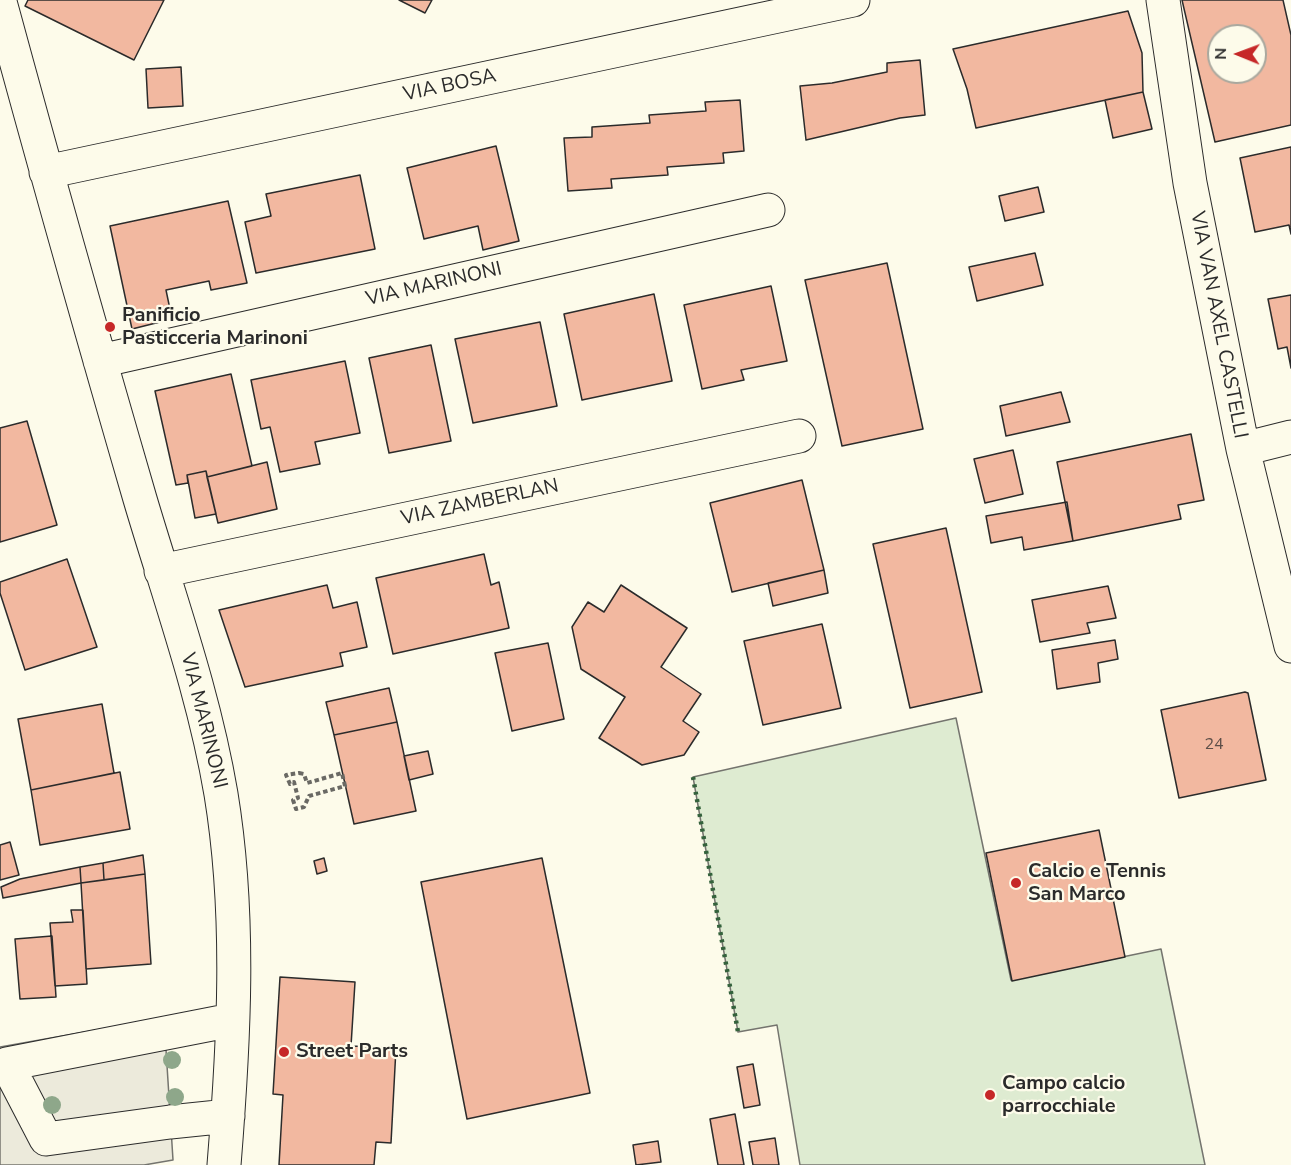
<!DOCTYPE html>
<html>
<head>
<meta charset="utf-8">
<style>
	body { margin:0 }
	#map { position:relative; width:1291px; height:1165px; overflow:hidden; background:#fdfbea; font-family:"Nunito Sans",sans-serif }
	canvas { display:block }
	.north { position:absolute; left:1207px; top:24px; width:60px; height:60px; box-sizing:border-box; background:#fdfbea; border:2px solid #a9a89e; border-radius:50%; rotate:271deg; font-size:16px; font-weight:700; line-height:24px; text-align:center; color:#2b2b2b }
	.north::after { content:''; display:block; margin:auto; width:21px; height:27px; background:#c62828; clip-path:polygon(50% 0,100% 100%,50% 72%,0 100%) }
</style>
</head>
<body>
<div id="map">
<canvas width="1291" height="1165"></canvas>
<div class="north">N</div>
</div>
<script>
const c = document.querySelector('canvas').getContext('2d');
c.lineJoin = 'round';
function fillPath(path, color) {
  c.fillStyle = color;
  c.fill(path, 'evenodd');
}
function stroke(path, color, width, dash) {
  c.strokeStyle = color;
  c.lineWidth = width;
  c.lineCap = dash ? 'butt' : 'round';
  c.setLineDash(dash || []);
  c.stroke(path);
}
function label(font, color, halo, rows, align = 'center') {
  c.font = font + ' "Nunito Sans",sans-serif';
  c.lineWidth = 4.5;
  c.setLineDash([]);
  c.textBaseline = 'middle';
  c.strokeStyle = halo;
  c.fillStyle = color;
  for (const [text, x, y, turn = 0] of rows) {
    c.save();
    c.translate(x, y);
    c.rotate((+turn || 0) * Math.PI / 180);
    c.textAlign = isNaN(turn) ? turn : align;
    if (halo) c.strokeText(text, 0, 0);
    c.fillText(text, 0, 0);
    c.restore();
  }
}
const green = new Path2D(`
	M956 718 1011 980 1161 949 1205 1165H800L777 1025 738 1032 693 777Z`);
fillPath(green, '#deebd1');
stroke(green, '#74746e', 1.5);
const parking = new Path2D(`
	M164 1018 173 1160 144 1165H0V1047Z`);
fillPath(parking, '#eceadb');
stroke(parking, '#74746e', 1.5);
const building = new Path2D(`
	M28 0H164L134 60 25 6Z
	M399 0H432L425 13Z
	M1182 0H1283L1291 35V125L1215 142ZM1219 36H1255V72H1219Z
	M1128 11 1142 53 1143 92 976 128 967 89 953 49Z
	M920 60 925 115 900 118 806 140 800 86 832 83 887 72V63Z
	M181 67 183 106 148 108 146 69Z
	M1143 92 1152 129 1113 138 1105 100Z
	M740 100 744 151 723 153 724 163 667 167 668 175 611 179 612 188 568 191 564 138 592 137V127L650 123 649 115 706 111 705 102Z
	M496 146 519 241 483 250 478 226 424 239 407 168Z
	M1291 147V234L1289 225 1255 232 1240 158Z
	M360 175 375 249 256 273 245 222 271 216 266 194Z
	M1038 187 1044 212 1005 221 999 196Z
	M228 201 247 283 211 290 209 281 166 290 172 319 132 329 110 226Z
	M1035 253 1043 285 977 301 969 267Z
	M887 263 923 429 842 446 805 280Z
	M771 286 787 361 741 370 744 380 702 389 684 305Z
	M654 294 672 381 582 400 564 314Z
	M1291 295V368L1287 347 1278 349 1268 299Z
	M540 322 557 406 473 423 455 339Z
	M431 345 451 441 389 453 369 358Z
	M345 361 360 433 315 442 320 464 280 472 270 427 261 429 251 380Z
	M231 374 252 466 207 477 206 471 187 475 188 483 176 485 155 391Z
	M1061 392 1070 422 1006 436 1000 406Z
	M27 421 57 525 0 542V428Z
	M1191 434 1204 500 1178 505 1181 519 1073 541 1057 462Z
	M1013 450 1023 494 985 503 974 459Z
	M267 462 277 509 218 523 207 477Z
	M206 471 216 514 195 518 187 475Z
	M802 480 824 570 732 592 710 503Z
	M1067 502 1073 541 1024 550 1022 537 991 543 986 516Z
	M946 528 982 692 910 708 873 544Z
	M484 554 491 585 499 582 509 628 393 654 376 578Z
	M67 559 97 647 25 670 0 593V582Z
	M824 570 828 593 773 606 768 583Z
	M327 585 333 608 357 602 367 647 340 653 343 666 245 687 219 610Z
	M621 585 687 628 661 667 701 694 683 721 699 732 684 755 642 765 599 738 625 697 581 669 572 627 588 602 604 612Z
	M1108 586 1116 618 1087 623 1090 633 1040 642 1032 600Z
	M822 624 841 708 763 725 744 641Z
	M1115 640 1118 659 1098 663 1100 682 1057 689 1052 650Z
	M548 643 564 719 512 731 495 653Z
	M389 688 397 722 334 735 326 702Z
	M1245 692 1248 693 1266 780 1179 798 1161 710Z
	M102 704 114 773 31 790 18 719Z
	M397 722 416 811 354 824 334 735Z
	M428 751 433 774 409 780 404 756Z
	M120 772 130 829 40 845 31 790Z
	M1099 830 1125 957 1012 981 986 853Z
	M10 842 19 875 0 880V845Z
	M143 855 145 874 104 880 103 863Z
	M324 858 327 871 317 874 314 861Z
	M542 858 590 1093 467 1119 421 882Z
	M103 863 104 880 81 883 80 867Z
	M80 867 81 883 3 898 1 887 20 879Z
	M145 874 151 964 86 969 81 883Z
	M71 910H83L87 984 55 986 50 923 73 922Z
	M52 936 56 997 20 999 15 939Z
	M280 977 355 982 351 1046 396 1048 391 1143 376 1142 374 1165H279L283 1095 273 1094Z
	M753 1064 760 1105 744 1108 737 1067Z
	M735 1114 744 1165H718L710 1119Z
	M775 1138 779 1165H753L749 1142Z
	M658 1141 661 1162 636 1165 633 1145Z`);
fillPath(building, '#f2b8a0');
stroke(building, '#2b2b2b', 1.5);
const minor = new Path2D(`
	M1163 0 1190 183 1243 449 1291 646
	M0 2C45 168 92 334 140 499 169 597 204 693 221 794 241 916 234 1042 224 1165
	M46 172 853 0
	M100 361 768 210
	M1243 449 1291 437
	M161 571 799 436
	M228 1116 170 1122 46 1139 7 1064 232 1020`);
stroke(minor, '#2b2b2b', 35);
stroke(new Path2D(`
	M299 773 304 774 307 783 342 773 345 786 309 796 304 807 296 809 293 800 298 798 294 782 290 784 286 775Z`), '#6a6964', 4, [4.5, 3]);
stroke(minor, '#fdfbea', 33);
stroke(new Path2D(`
	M693 777 738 1032`), '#34623c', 4.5, [3, 4.5]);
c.fillStyle = '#8ea78a';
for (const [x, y] of [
	[172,1060],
	[175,1097],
	[52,1105]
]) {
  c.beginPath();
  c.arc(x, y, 9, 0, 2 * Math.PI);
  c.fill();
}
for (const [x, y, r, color] of [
	[110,327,6,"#c62828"],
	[1016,883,6,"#c62828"],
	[284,1052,6,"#c62828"],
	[990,1095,6,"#c62828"]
]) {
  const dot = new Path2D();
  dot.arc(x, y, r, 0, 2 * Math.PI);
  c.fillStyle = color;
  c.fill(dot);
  stroke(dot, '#fdfbea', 2);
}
label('16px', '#5d4e48', null, [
	["24",1214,745]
]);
label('20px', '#2b2b2b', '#fdfbea', [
	["VIA BOSA",450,86,-12],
	["VIA MARINONI",434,285,-13],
	["VIA VAN AXEL CASTELLI",1218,325,79],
	["VIA ZAMBERLAN",480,503,-12],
	["VIA MARINONI",203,721,76]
]);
label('bold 20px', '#2b2b2b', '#fdfbea', [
	["Panificio",122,316],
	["Pasticceria Marinoni",122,339],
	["Calcio e Tennis",1028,872],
	["San Marco",1028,895],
	["Street Parts",296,1052],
	["Campo calcio",1002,1084],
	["parrocchiale",1002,1107]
], 'left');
</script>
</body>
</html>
